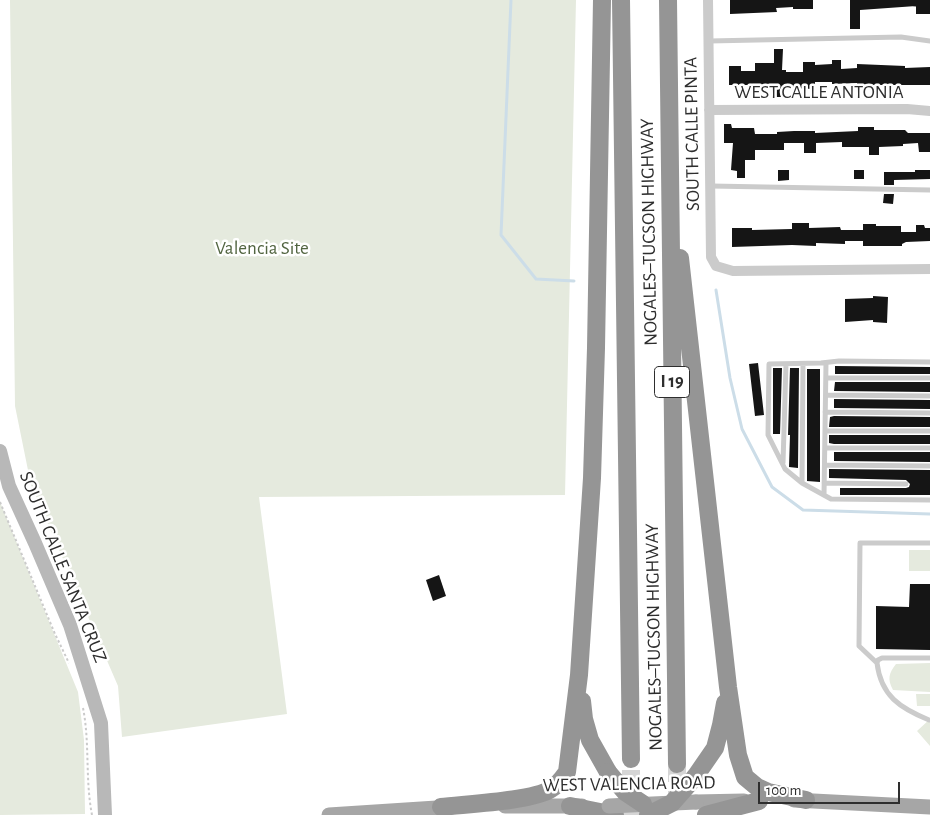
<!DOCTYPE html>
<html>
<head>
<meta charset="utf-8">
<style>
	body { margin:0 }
	#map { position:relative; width:930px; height:815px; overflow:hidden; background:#fff; font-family:"Alegreya Sans",sans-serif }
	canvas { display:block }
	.scale { position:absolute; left:758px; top:782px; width:142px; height:22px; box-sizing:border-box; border:2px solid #2e2e2e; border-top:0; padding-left:6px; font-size:15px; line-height:18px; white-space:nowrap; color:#2e2e2e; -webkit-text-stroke:4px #fff; paint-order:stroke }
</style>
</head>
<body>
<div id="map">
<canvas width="930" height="815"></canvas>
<div class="scale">100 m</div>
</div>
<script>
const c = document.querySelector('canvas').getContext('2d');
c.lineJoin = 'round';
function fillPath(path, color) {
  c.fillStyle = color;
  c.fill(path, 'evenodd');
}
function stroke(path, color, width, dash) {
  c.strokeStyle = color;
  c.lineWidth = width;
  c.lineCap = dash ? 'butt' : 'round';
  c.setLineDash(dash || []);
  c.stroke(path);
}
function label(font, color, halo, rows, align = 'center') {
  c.font = font + ' "Alegreya Sans",sans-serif';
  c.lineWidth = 5;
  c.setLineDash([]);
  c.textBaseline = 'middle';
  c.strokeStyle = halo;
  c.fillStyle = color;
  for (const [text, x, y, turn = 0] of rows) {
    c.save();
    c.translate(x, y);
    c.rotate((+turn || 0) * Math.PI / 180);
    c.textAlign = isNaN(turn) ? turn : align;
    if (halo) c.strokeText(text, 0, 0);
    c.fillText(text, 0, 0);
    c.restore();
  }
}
fillPath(new Path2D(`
	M10 0H576L565 495 259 497 287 714 122 737 118 686 31 485 15 406Z
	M0 502 78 692 84 740 85 814 0 815Z
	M909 550H930V571H909Z
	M930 663V692L893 690C887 679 889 673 896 664Z
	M916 694H930V706H917Z
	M930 719V746L917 731Z`), '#e5eade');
stroke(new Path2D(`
	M511 0 501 235 536 279 574 281
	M716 290 730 378 742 429 772 487 803 510 930 514`), '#ccdde8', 3);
fillPath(new Path2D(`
	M730 0H813V9H793V7L776 8 777 12 730 14Z
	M850 0H916V6L860 10V29H850Z
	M916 0H930V14H916Z
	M774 49H783L782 70H786V72H803V62H815V65L832 64V60H841V69L857 68V64L905 66V68L930 67V85H857V83L832 84V82H815V89L786 88V97H776V87H761V85H729V66H741V71H755V63H774Z
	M724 124H731L732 128H754L755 134H777V132L794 131H815V133L858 131V127H874V130H905L908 133H930V152H919L918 143 903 144V146L879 147V155H869V147H842V142L816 143V153H804V143H784V150H755V160H745V178H737V171L731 170 733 143H724Z
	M778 170H789V180L778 181Z
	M854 170H864V179H854Z
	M915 170H930V179L894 180V185H884V172H915Z
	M884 194H894L893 204 883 203Z
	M792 223H809V228L840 227 841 230H863V224H876V226H901V232H916V225H924L925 228H930V241L906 242 902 244V246H863V241H845V244L816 243V246L792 245 732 247V228H752V230L792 229Z
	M873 296 888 297 887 323 873 322V320L845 322V299L873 298Z
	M758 363 764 415 755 416 749 364Z
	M835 366 930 367V374H835Z
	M773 368H782L780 434H773Z
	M790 368H799L798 468 789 467 790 435H788Z
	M807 369H820V482L807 481Z
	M835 382H930V392L834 391Z
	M834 399 930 400V409L834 408Z
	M834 416 930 417V427H829L830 417Z
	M829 435H930V444H834L829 443Z
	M834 452H930V462L834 461Z
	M829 469 930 470V495H840V488H906L909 487 910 484 906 480 829 478Z
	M439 575 446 596 433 601 426 580Z
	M910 584H930V650L876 649V606L909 607Z`), '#151515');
stroke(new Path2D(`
	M677 764V815
	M631 815V759`), '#d5d5d5', 18, [18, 9]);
stroke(new Path2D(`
	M0 502 55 634 69 663
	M83 708C90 743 85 779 92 815`), '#cbcbcb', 2, [2.5, 2.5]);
stroke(new Path2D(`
	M709 41 901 37 930 41
	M711 186 930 190
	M930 362 839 361 821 363 769 364 768 435 785 469 802 483 831 499 930 500
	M826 378H930
	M826 395 930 396
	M825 412 930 413
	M825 431H930
	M825 448H930
	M783 463 786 364
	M825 465 930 466
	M802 483 803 364
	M824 483 906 484
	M824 495 826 363
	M877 663 859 646 860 543H930
	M929 720C900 708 881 696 877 663L878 660 882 658H930`), '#cbcbcb', 5);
stroke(new Path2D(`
	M708 0 711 257 716 266 733 271 930 269
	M709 110 907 109 930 111`), '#cbcbcb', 10);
stroke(new Path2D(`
	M0 451 9 486 35 543 70 625 101 723 105 815`), '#b8b8b8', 14);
stroke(new Path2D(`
	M794 800 930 807
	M696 802 744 801
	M505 806H582
	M329 815 452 807`), '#a6a6a6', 15);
stroke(new Path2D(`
	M621 0 631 759
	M668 0 677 764
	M680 258 728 687 738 755 745 777 757 787 768 792 806 800
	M582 701 584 719 590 740 608 772
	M695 777 715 748 721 725 725 703
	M570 806 615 815
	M441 807C466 804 533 801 551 789 558 785 562 779 567 772L579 675 592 478 596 348 602 0
	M706 815 759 801`), '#959595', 18);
stroke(new Path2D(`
	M609 806 696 802`), '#a6a6a6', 15);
stroke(new Path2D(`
	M608 772 625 792 643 804
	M648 815 672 803 695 777`), '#959595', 18);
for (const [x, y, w] of [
	[672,382,35]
]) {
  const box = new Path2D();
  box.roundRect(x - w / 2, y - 15.5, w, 31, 4);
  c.fillStyle = '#fff';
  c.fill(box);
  stroke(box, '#2e2e2e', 1);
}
label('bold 18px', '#2e2e2e', null, [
	["I 19",672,382]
]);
label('19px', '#2e2e2e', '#fff', [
	["WEST CALLE ANTONIA",819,92],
	["SOUTH CALLE PINTA",692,134,-91],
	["NOGALES–TUCSON HIGHWAY",649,232,-91],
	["SOUTH CALLE SANTA CRUZ",63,567,68],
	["NOGALES–TUCSON HIGHWAY",654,637,-91],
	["WEST VALENCIA ROAD",629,784,-1]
]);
label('19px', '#526541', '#fff', [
	["Valencia Site",262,248]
]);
</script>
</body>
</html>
